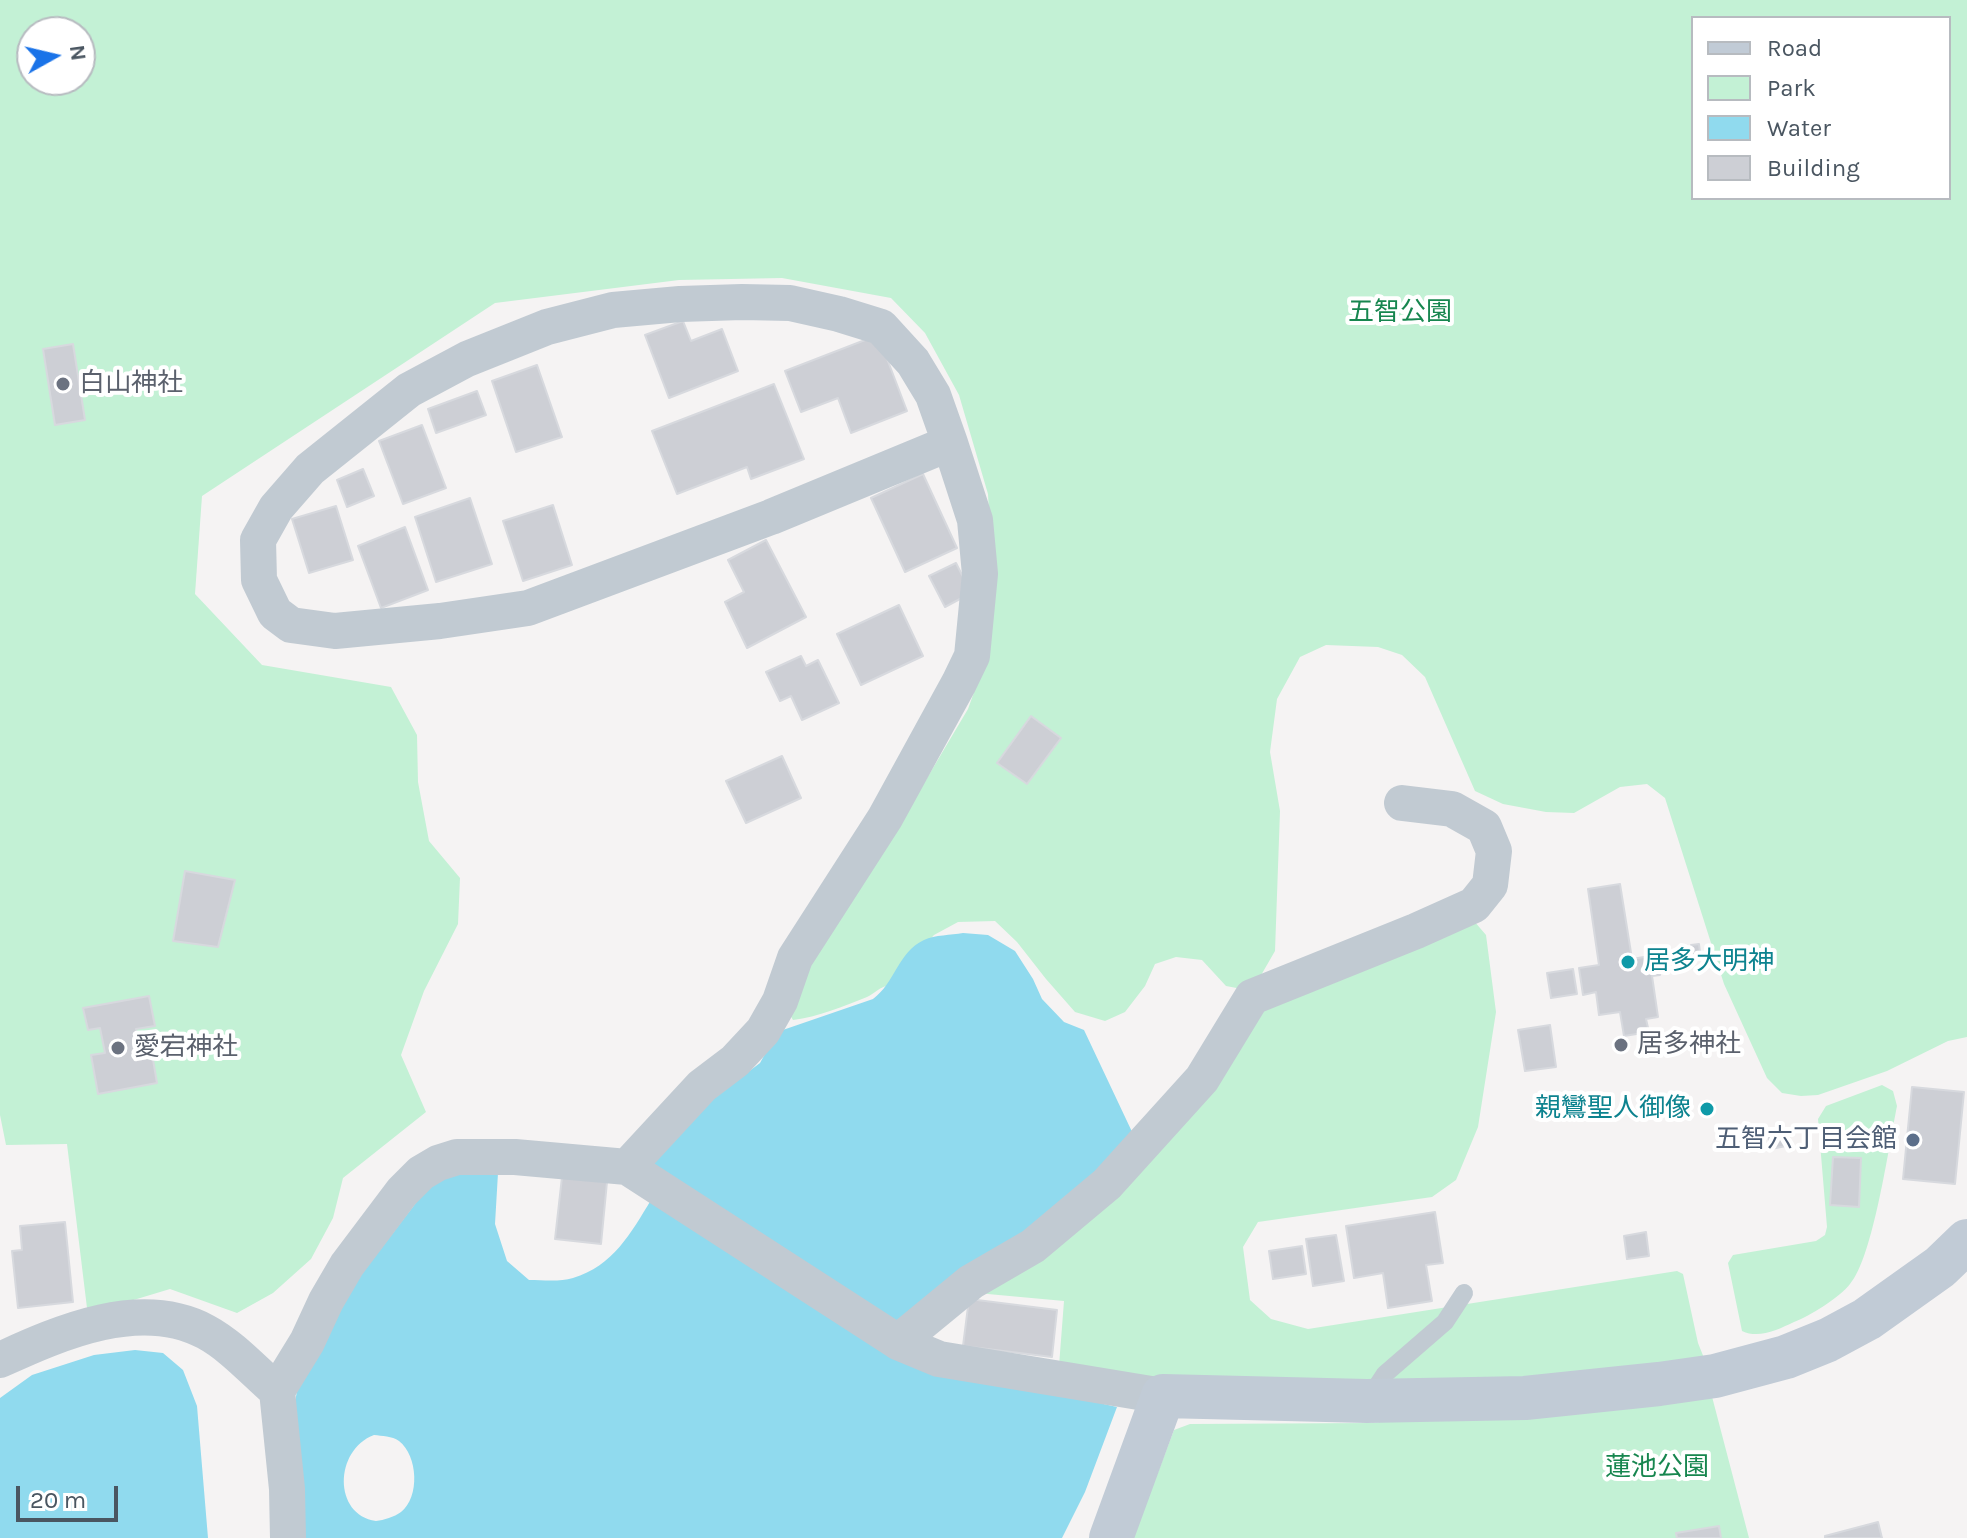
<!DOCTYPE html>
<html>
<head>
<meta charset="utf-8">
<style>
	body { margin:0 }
	#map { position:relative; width:1967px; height:1538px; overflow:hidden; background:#f5f3f3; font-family:Karla,sans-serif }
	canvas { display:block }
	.legend { position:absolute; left:1691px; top:16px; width:260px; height:184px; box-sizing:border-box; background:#fff; border:2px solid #b7bbc0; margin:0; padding:10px 14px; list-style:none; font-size:24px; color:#4a5661 }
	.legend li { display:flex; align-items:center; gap:16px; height:40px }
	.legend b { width:40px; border:2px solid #b7bbc0 }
	.north { position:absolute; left:16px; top:16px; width:80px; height:80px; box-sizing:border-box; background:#fff; border:2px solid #b7bbc0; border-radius:50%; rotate:82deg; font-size:22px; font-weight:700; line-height:32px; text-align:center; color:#4a5661 }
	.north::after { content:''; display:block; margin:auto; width:28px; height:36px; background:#1a73e8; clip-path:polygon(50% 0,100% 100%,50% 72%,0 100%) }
	.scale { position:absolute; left:16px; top:1486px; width:102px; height:36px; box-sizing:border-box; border:4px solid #4a5661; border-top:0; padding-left:10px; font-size:24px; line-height:28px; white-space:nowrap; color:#4a5661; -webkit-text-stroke:6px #fff; paint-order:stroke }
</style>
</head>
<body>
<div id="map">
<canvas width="1967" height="1538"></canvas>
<ul class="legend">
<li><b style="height:10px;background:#c1cbd6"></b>Road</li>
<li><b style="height:22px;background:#c3f1d5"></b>Park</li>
<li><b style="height:22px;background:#90daee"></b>Water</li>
<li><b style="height:22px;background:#cdcfd5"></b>Building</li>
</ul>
<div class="north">N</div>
<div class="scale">20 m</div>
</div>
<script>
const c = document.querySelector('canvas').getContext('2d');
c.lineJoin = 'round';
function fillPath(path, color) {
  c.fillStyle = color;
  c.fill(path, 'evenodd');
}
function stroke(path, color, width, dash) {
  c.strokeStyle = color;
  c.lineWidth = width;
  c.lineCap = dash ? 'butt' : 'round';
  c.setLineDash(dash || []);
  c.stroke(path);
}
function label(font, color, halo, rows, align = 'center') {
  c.font = font + ' Karla,"Noto Sans JP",sans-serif';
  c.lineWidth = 8;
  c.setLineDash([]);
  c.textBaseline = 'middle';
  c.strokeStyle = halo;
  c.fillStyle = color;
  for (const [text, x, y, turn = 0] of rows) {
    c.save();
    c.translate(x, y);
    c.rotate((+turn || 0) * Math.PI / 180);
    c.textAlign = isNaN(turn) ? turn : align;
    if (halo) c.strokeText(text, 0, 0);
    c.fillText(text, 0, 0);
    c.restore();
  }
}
fillPath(new Path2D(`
	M0 0H1967V1037L1948 1041 1887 1071 1818 1095 1801 1096 1782 1093 1767 1078 1724 984 1665 798 1647 784 1620 787 1574 813 1546 812 1503 804 1475 791 1425 677 1402 655 1378 647 1326 645 1300 657 1277 699 1270 752 1280 811 1275 951 1260 977 1242 989 1226 986 1202 960 1176 957 1155 964 1145 986 1125 1012 1105 1021 1075 1012 1046 979 1017 942 995 921 958 922 934 935 889 985C880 987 875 993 867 997 844 1006 818 1017 793 1020L790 1015 799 976 895 832 968 709 982 670 992 568 988 494 959 395 925 333 891 298 782 278 679 280 495 303 202 496 195 594 262 665 391 687 417 735 418 782 429 841 460 878 458 924 424 991 401 1055 426 1112 343 1178 333 1218 311 1259 273 1293 237 1313 170 1289 117 1305 87 1308 67 1144 6 1145 0 1115ZM1693 18H1949V198H1693ZM32 32H80V80H32Z
	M1474 921 1486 935 1496 1012 1478 1127 1456 1180 1432 1197 1258 1222 1243 1247 1250 1300 1271 1319 1308 1329 1677 1271 1683 1274 1698 1343 1704 1358 1536 1383 1181 1385 1059 1366 1064 1301 977 1293 1261 1010Z
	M1882 1085 1893 1091 1897 1106C1889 1145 1873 1258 1850 1284 1839 1298 1810 1316 1794 1322 1777 1330 1759 1339 1742 1331L1728 1263 1733 1255 1816 1241 1825 1235 1827 1227 1818 1119 1826 1106Z
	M1710 1389 1749 1538H1133L1174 1430 1190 1424 1370 1423Z`), '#c3f1d5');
fillPath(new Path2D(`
	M963 933 988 935 1015 951 1033 979 1042 999 1064 1022 1084 1030 1134 1136 1096 1177 898 1329 648 1164 690 1116 760 1063 777 1032 873 999C895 983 898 952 924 940 935 935 951 935 963 933Z
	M455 1172 498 1173 495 1224 507 1261 529 1280C543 1280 560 1282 573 1278 613 1266 631 1233 651 1200L998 1380 1117 1407 1085 1492 1062 1538H297L291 1426 298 1385 341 1301 431 1183ZM374 1435C382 1436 392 1436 399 1441 418 1456 420 1497 401 1512 394 1517 384 1520 376 1521 333 1515 334 1450 374 1435Z
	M135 1350 163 1353 183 1370 197 1406 208 1538H0V1398L32 1375 94 1355Z`), '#90daee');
const building = new Path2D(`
	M683 321 691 341 722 329 738 371 669 398 645 335Z
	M878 335 907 411 851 433 838 398 801 412 785 371Z
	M73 344 85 420 55 425 43 349Z
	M537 365 562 437 516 452 492 381Z
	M774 384 804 459 751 479 747 467 677 494 652 431Z
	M477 391 486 415 436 433 428 409Z
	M422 425 446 488 403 504 379 441Z
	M363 469 374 496 347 507 337 480Z
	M923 474 957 548 905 572 871 498Z
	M470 498 492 564 436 582 415 517Z
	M553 505 572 565 523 581 503 521Z
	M336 506 353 560 309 573 292 519Z
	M405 527 428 590 381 608 358 546Z
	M766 540 806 617 747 648 725 602 744 592 728 560Z
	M956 563 971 593 945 607 929 576Z
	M899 605 923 656 861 685 837 634Z
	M801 656 806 666 818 660 839 703 802 720 791 696 780 701 766 672Z
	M1031 716 1061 738 1027 784 997 763Z
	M782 756 801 798 746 823 726 781Z
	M185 871 235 880 218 947 173 941Z
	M1620 884 1632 959 1656 955 1660 975 1652 976 1658 1017 1646 1019 1649 1032 1624 1036 1620 1012 1599 1015 1596 992 1583 995 1579 968 1599 965 1588 889Z
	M1699 944 1700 952 1692 953 1691 945Z
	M1573 969 1577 994 1551 998 1547 973Z
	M149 996 155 1026 136 1029 140 1050 151 1048 157 1083 98 1094 91 1055 105 1053 100 1028 88 1030 83 1008Z
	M1550 1025 1556 1067 1525 1071 1518 1030Z
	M1912 1087 1964 1092 1955 1184 1903 1179Z
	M1788 1131 1791 1145 1771 1149 1768 1136Z
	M1833 1157 1861 1158 1859 1207 1830 1205Z
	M562 1177 607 1182 601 1244 555 1239Z
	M1435 1212 1443 1263 1426 1265 1432 1301 1388 1308 1383 1273 1354 1278 1346 1226Z
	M65 1222 73 1302 18 1308 12 1251 22 1250 20 1226Z
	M1646 1232 1649 1256 1627 1259 1624 1236Z
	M1336 1235 1344 1281 1313 1286 1306 1239Z
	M1302 1246 1306 1274 1273 1279 1269 1251Z
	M969 1299 1057 1310 1052 1357 963 1346Z
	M1878 1522 1882 1538H1825V1536Z
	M1719 1526 1721 1538H1677L1676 1533Z`);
fillPath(building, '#cdcfd5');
stroke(building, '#d7d9de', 2);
stroke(new Path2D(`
	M1370 1397 1385 1374 1445 1322 1464 1293`), '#c1cad2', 18);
stroke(new Path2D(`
	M742 302 790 303 839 314 881 327 913 362 933 395 950 443 771 517 528 608 440 621 335 631 291 625 275 613 259 580 258 540 276 508 310 469 409 390 467 359 547 327 613 310 680 304Z
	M627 1167 702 1086 735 1061 763 1031 780 1001 795 958 885 818 959 683 972 656 980 574 975 520 950 443
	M898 1342 971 1282 1033 1246 1107 1184 1202 1079 1252 997 1416 931 1474 905 1490 885 1494 851 1484 827 1452 809 1402 803
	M0 1360C61 1332 141 1297 206 1332 232 1346 255 1372 277 1391
	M288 1538 287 1489 277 1391 307 1342 326 1301 347 1265 402 1192 421 1173 438 1163 457 1157H515L627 1167 898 1342 939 1359 1163 1396`), '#c1cad2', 36);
stroke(new Path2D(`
	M1111 1538 1163 1396 1367 1401 1525 1398 1659 1384 1715 1376 1786 1357 1828 1340 1867 1319 1940 1267 1967 1241`), '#c1cbd6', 44);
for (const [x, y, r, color] of [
	[63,384,8,"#6b7280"],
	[1628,962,8,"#0f9aa8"],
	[1621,1045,8,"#6b7280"],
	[118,1048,8,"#6b7280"],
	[1707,1109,8,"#0f9aa8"],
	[1913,1140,8,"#5c6f8a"]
]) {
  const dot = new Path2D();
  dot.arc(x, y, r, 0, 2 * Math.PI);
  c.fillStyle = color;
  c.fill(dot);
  stroke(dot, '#fff', 3);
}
label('26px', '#17864f', '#fff', [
	["五智公園",1400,313],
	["蓮池公園",1657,1468]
]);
label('26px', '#5b616d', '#fff', [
	["白山神社",79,384],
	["居多神社",1637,1045],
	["愛宕神社",134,1048]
], 'left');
label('26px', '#0d838f', '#fff', [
	["居多大明神",1644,962],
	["親鸞聖人御像",1691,1109,"right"]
], 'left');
label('26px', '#4e5e75', '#fff', [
	["五智六丁目会館",1897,1140]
], 'right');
</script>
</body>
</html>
